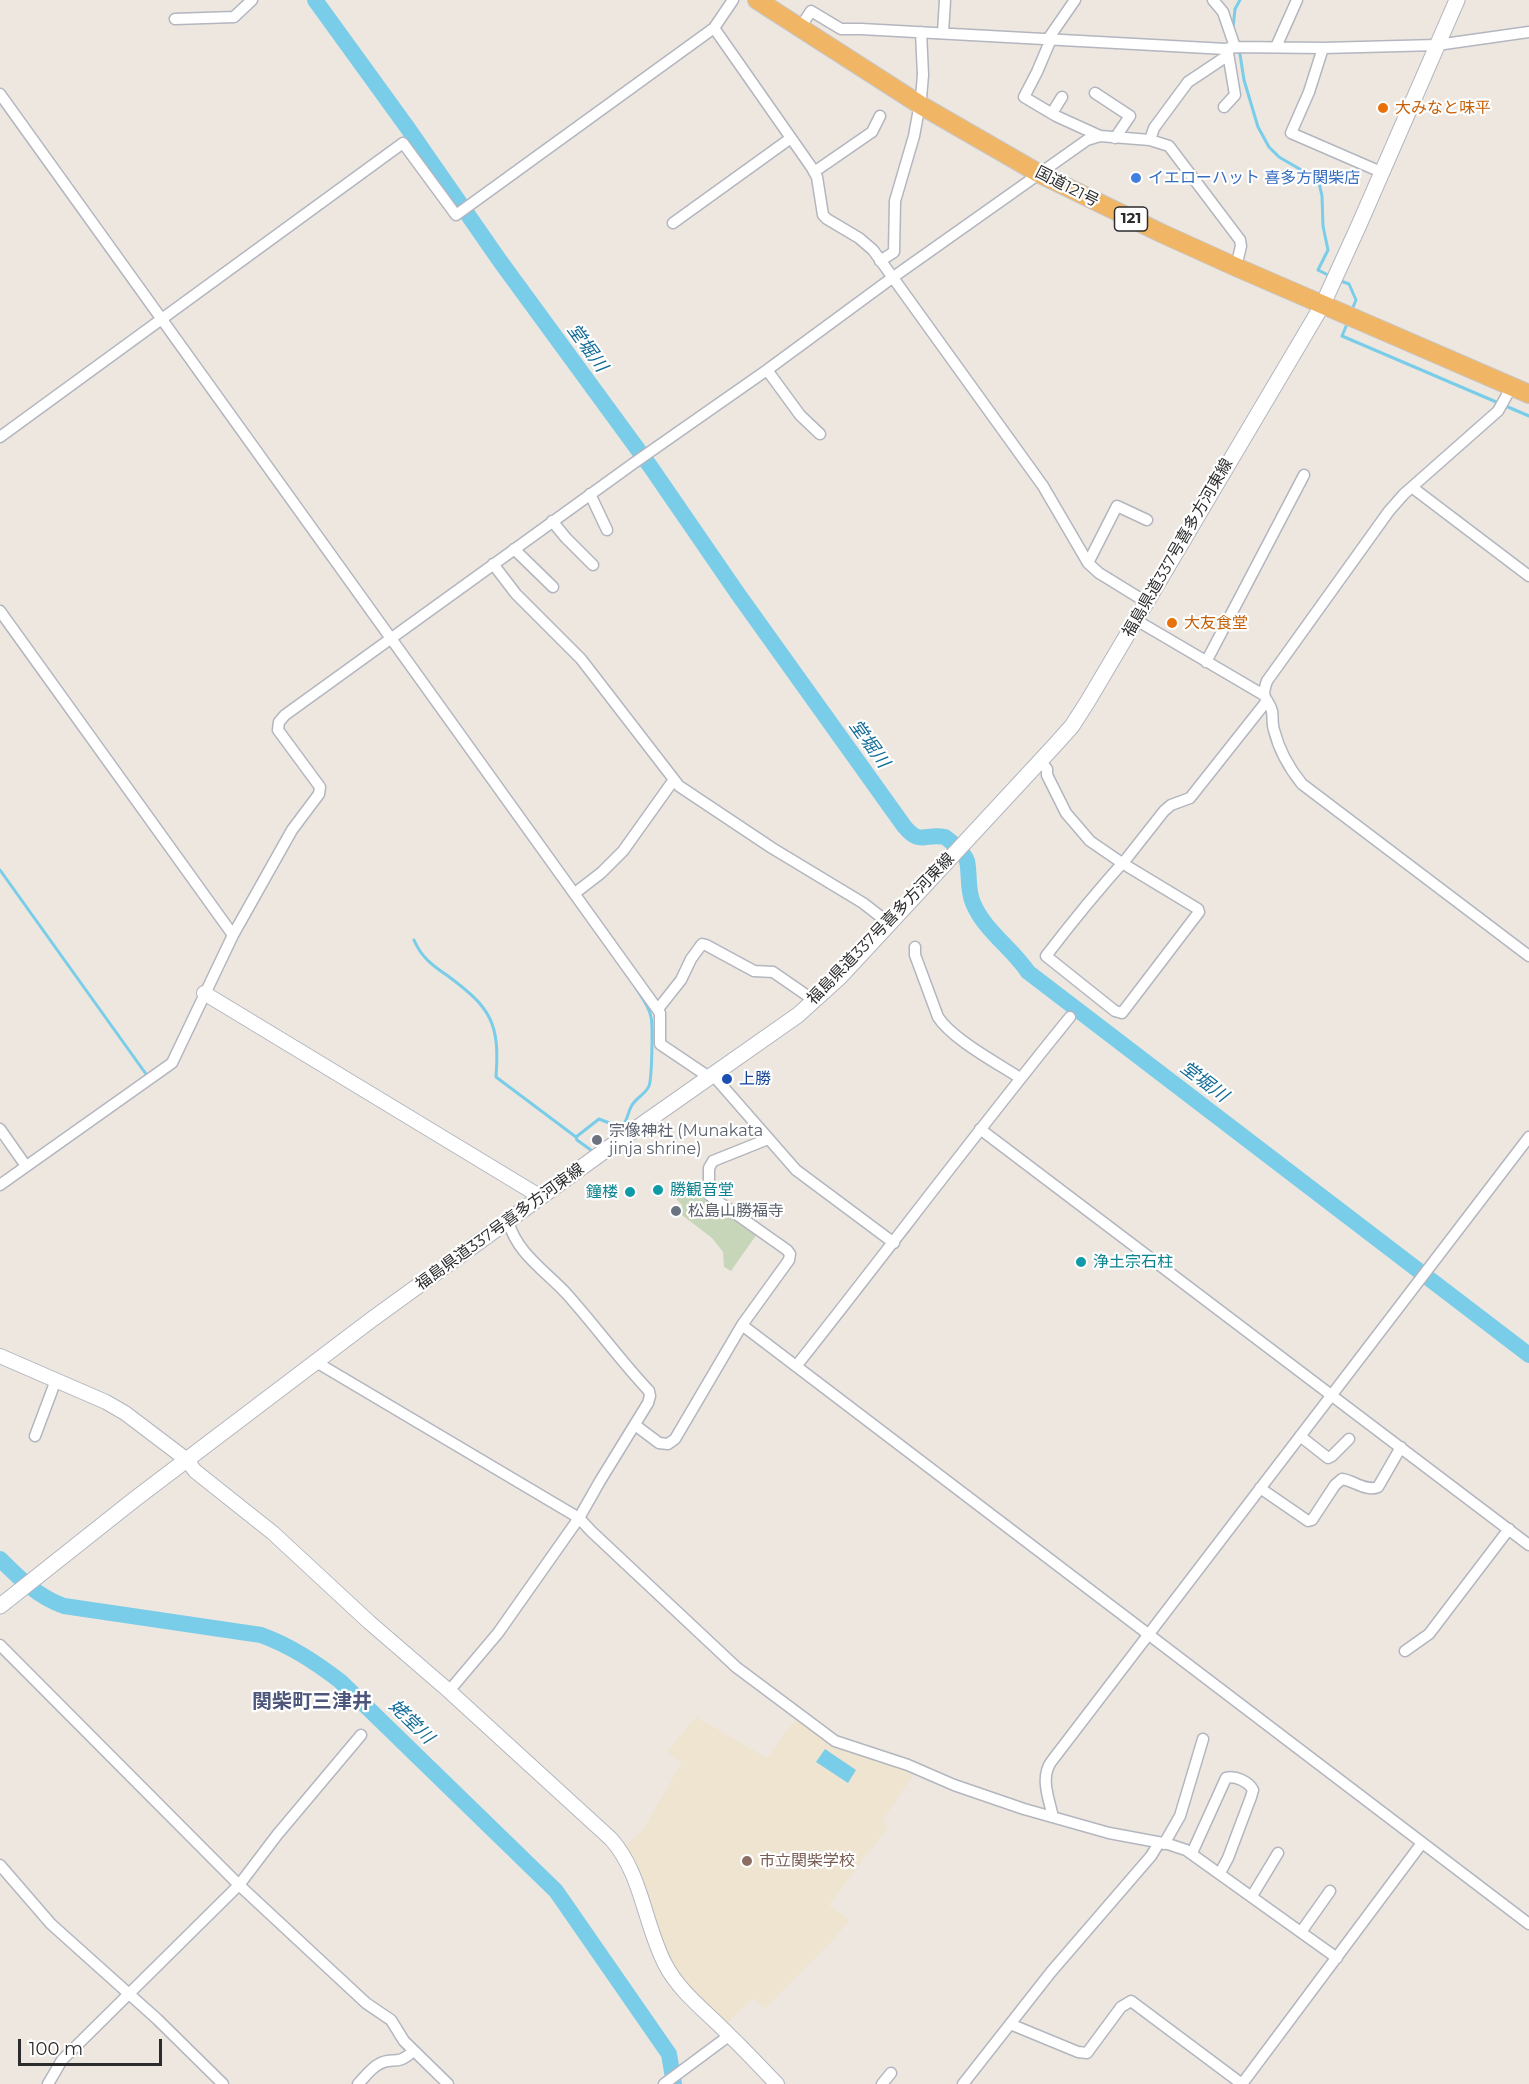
<!DOCTYPE html>
<html>
<head>
<meta charset="utf-8">
<style>
	body { margin:0 }
	#map { position:relative; width:1529px; height:2084px; overflow:hidden; background:#ede7e0; font-family:Montserrat,sans-serif }
	canvas { display:block }
	.scale { position:absolute; left:18px; top:2039px; width:144px; height:27px; box-sizing:border-box; border:3px solid #2c2c2c; border-top:0; padding-left:8px; font-size:18px; line-height:21px; white-space:nowrap; color:#2c2c2c; -webkit-text-stroke:4px #fff; paint-order:stroke }
</style>
</head>
<body>
<div id="map">
<canvas width="1529" height="2084"></canvas>
<div class="scale">100 m</div>
</div>
<script>
const c = document.querySelector('canvas').getContext('2d');
c.lineJoin = 'round';
function fillPath(path, color) {
  c.fillStyle = color;
  c.fill(path, 'evenodd');
}
function stroke(path, color, width, dash) {
  c.strokeStyle = color;
  c.lineWidth = width;
  c.lineCap = dash ? 'butt' : 'round';
  c.setLineDash(dash || []);
  c.stroke(path);
}
function label(font, color, halo, rows, align = 'center') {
  c.font = font + ' Montserrat,"Noto Sans JP",sans-serif';
  c.lineWidth = 4.5;
  c.setLineDash([]);
  c.textBaseline = 'middle';
  c.strokeStyle = halo;
  c.fillStyle = color;
  for (const [text, x, y, turn = 0] of rows) {
    c.save();
    c.translate(x, y);
    c.rotate((+turn || 0) * Math.PI / 180);
    c.textAlign = isNaN(turn) ? turn : align;
    if (halo) c.strokeText(text, 0, 0);
    c.fillText(text, 0, 0);
    c.restore();
  }
}
fillPath(new Path2D(`
	M696 1717 767 1758 797 1717 835 1745 915 1772 882 1821 888 1827 829 1905 850 1920 830 1943 765 2009 753 1998 727 2023 682 1979 668 1954 640 1876 625 1846 643 1830 682 1762 667 1752Z`), '#eee4d0');
fillPath(new Path2D(`
	M685 1183C709 1188 737 1218 757 1234L731 1271 724 1267 723 1252 712 1238 682 1215V1205L677 1200 675 1194 681 1185Z`), '#c7d6b8');
fillPath(new Path2D(`
	M825 1749 856 1770 848 1783 816 1762Z`), '#79cde9');
stroke(new Path2D(`
	M1233 28 1235 9 1240 0
	M1239 48 1244 80 1258 127 1269 147 1279 157 1310 175 1319 183 1322 196 1323 226 1328 250 1318 270 1330 276
	M1338 280 1349 284 1356 300 1351 312
	M1347 324 1342 336 1529 416
	M0 870 146 1074
	M414 940C421 957 433 966 448 976 491 1008 500 1023 496 1077L576 1137
	M617 1126 618 1135
	M595 1153 577 1140 576 1137 599 1119 617 1126 624 1124C628 1118 628 1112 631 1107 635 1098 645 1095 649 1086 652 1078 653 1025 651 1017 649 1006 642 998 636 988`), '#79cde9', 3);
stroke(new Path2D(`
	M315 0 407 127 500 261 650 466 738 594 904 826C920 846 925 833 945 837 952 842 964 853 967 861 970 875 967 889 973 903 984 930 1012 948 1028 972L1529 1355
	M0 1559C19 1578 38 1597 64 1606L261 1635C291 1646 315 1662 340 1681L556 1891 669 2054 674 2084`), '#79cde9', 16);
const minor = new Path2D(`
	M1213 0 1223 12 1235 47
	M175 19 234 17 252 0
	M714 28 812 168 817 177 823 215 827 219 859 238 873 250 1043 486 1088 563 1099 573 1146 602
	M800 28 811 11 841 29H861L1226 49 1235 47 1323 48 1437 45 1529 32
	M943 33 945 0
	M1048 39 1075 0
	M1051 39 1037 72 1024 97 1056 116 1100 136
	M1276 47 1297 0
	M1323 48 1309 92 1291 133 1381 172
	M1095 93 1130 116 1115 138
	M0 94 660 1013V1044L709 1077
	M1224 107 1235 95 1228 53
	M1052 113 1062 97
	M1150 140 1154 128 1188 82 1224 58 1228 53 1226 49
	M814 172 872 132 880 116
	M673 223 791 138
	M880 261 894 252 895 201 914 136 921 98 923 75 921 32
	M767 370 800 415 820 434
	M1512 386 1498 411 1404 494 1389 511 1267 681C1260 701 1268 696 1272 711 1273 717 1272 724 1274 730 1279 750 1289 768 1302 784L1529 956
	M0 437 403 143 456 215 714 28 733 0
	M1413 488 1529 576
	M590 494 607 530
	M552 521 566 538 593 565
	M514 549 553 587
	M1088 563 1117 506 1147 520
	M493 564 516 594 581 659 679 786 772 848 863 903 890 924
	M0 611 233 935
	M1136 620 1262 694 1263 692
	M1206 662 1304 475
	M1040 761 1047 769V775L1066 813 1090 841 1122 863 1198 909 1199 912 1122 1013 1115 1011 1046 956C1072 922 1098 890 1127 858L1164 811 1171 805 1190 798 1266 702
	M575 893 601 873 623 851 673 781
	M915 947V955L938 1017C952 1039 997 1063 1020 1078
	M658 1009 681 980 691 959 702 944 706 945 754 971 773 972 815 1001
	M712 1074 796 1170 894 1243
	M0 1129 26 1166
	M980 1129 1529 1545
	M0 1185 172 1063 233 935 292 830 319 794 320 787 278 730 279 722 285 715 634 463 767 370 892 278 1087 140 1100 136 1150 140 1169 146 1240 240 1241 246 1236 267
	M742 1325 1529 1924
	M316 1362 579 1518 591 1531 736 1667 835 1741 908 1765 954 1785 1024 1809 1109 1833 1168 1844 1186 1850 1337 1958
	M797 1365C889 1249 977 1131 1070 1017
	M635 1425 659 1443 668 1444 675 1439 742 1325 789 1260 790 1254 787 1250 709 1195V1168L713 1161 768 1139
	M35 1436 56 1380
	M1300 1436 1328 1458 1332 1456 1349 1439
	M1260 1488 1308 1521 1312 1520 1335 1485 1342 1479C1354 1481 1367 1492 1378 1487L1401 1447
	M0 1645 239 1885 366 2003 391 2020 404 2041 448 2084
	M1405 1651 1429 1634 1509 1529
	M449 1691 498 1633 579 1518 600 1481 648 1403 650 1396 649 1391C619 1359 594 1324 565 1292 543 1269 517 1253 508 1221
	M1053 1817C1049 1799 1040 1778 1051 1762L1529 1137
	M1164 1844 1180 1816 1203 1739
	M1192 1853 1226 1778C1235 1775 1249 1782 1253 1790L1251 1797 1228 1858 1220 1873
	M0 1865 51 1924 157 2019 223 2084
	M1252 1896 1278 1853
	M1301 1932 1330 1891
	M1010 2024 1078 2052 1087 2053 1121 2007 1131 2001 1242 2084
	M48 2084 62 2060 239 1885 277 1835 361 1735
	M358 2084C364 2078 371 2068 379 2064 393 2056 397 2067 413 2051
	M664 2084 730 2035
	M882 2084 891 2073
	M963 2084 1051 1972 1151 1856 1159 1843
	M1242 2084 1422 1843`);
const tertiary = new Path2D(`
	M204 993 541 1197
	M0 1356 106 1402 125 1413 187 1460 195 1471 273 1533 369 1622 449 1691 611 1839C642 1874 644 1923 665 1964 680 1993 707 2012 729 2035 746 2051 761 2068 777 2084`);
const secondary = new Path2D(`
	M0 1606 135 1499 371 1320 607 1149 798 1015 840 977 1055 745 1072 726 1088 701 1323 304 1359 225 1457 0`);
const trunk = new Path2D(`
	M757 0 922 106 1040 174 1161 233 1236 267 1529 394`);
stroke(minor, '#b3b6bf', 13);
stroke(tertiary, '#b3b6bf', 16);
stroke(secondary, '#b3b6bf', 17);
stroke(trunk, '#c8c8c8', 20);
stroke(minor, '#fff', 10);
stroke(tertiary, '#fff', 14);
stroke(secondary, '#fff', 15);
stroke(trunk, '#f0b565', 18);
for (const [x, y, r, color] of [
	[1383,108,6,"#e8710a"],
	[1136,178,6,"#3f7fe0"],
	[1172,623,6,"#e8710a"],
	[727,1079,6,"#1a4fb4"],
	[597,1140,6,"#6b7280"],
	[658,1190,6,"#0f9aa8"],
	[630,1192,6,"#0f9aa8"],
	[676,1211,6,"#6b7280"],
	[1081,1262,6,"#0f9aa8"],
	[747,1861,6,"#8d6e63"]
]) {
  const dot = new Path2D();
  dot.arc(x, y, r, 0, 2 * Math.PI);
  c.fillStyle = color;
  c.fill(dot);
  stroke(dot, '#fff', 2);
}
for (const [x, y, w] of [
	[1131,219,33]
]) {
  const box = new Path2D();
  box.roundRect(x - w / 2, y - 12, w, 24, 4.5);
  c.fillStyle = '#fff';
  c.fill(box);
  stroke(box, '#2c2c2c', 1.5);
}
label('bold 15px', '#2c2c2c', null, [
	["121",1131,219]
]);
label('16px', '#c56008', '#fff', [
	["大みなと味平",1395,108],
	["大友食堂",1184,623]
], 'left');
label('16px', '#366cbe', '#fff', [
	["イエローハット 喜多方関柴店",1148,178]
], 'left');
label('16px', '#2c2c2c', '#fff', [
	["国道121号",1067,187,27],
	["福島県道337号喜多方河東線",1178,548,-60],
	["福島県道337号喜多方河東線",881,929,-46],
	["福島県道337号喜多方河東線",500,1227,-36]
]);
label('16px', '#164399', '#fff', [
	["上勝",739,1079]
], 'left');
label('16px', '#5b616d', '#fff', [
	["宗像神社 (Munakata",609,1131],
	["jinja shrine)",609,1149],
	["松島山勝福寺",688,1211]
], 'left');
label('16px', '#0d838f', '#fff', [
	["勝観音堂",670,1190],
	["鐘楼",618,1192,"right"],
	["浄土宗石柱",1093,1262]
], 'left');
label('16px', '#785e54', '#fff', [
	["市立関柴学校",759,1861]
], 'left');
label('italic 18px', '#146d98', '#fff', [
	["堂堀川",587,348,54],
	["堂堀川",869,744,54],
	["堂堀川",1204,1082,37],
	["姥堂川",411,1722,44]
]);
label('bold 20px', '#4e577b', '#fff', [
	["関柴町三津井",312,1702]
]);
</script>
</body>
</html>
